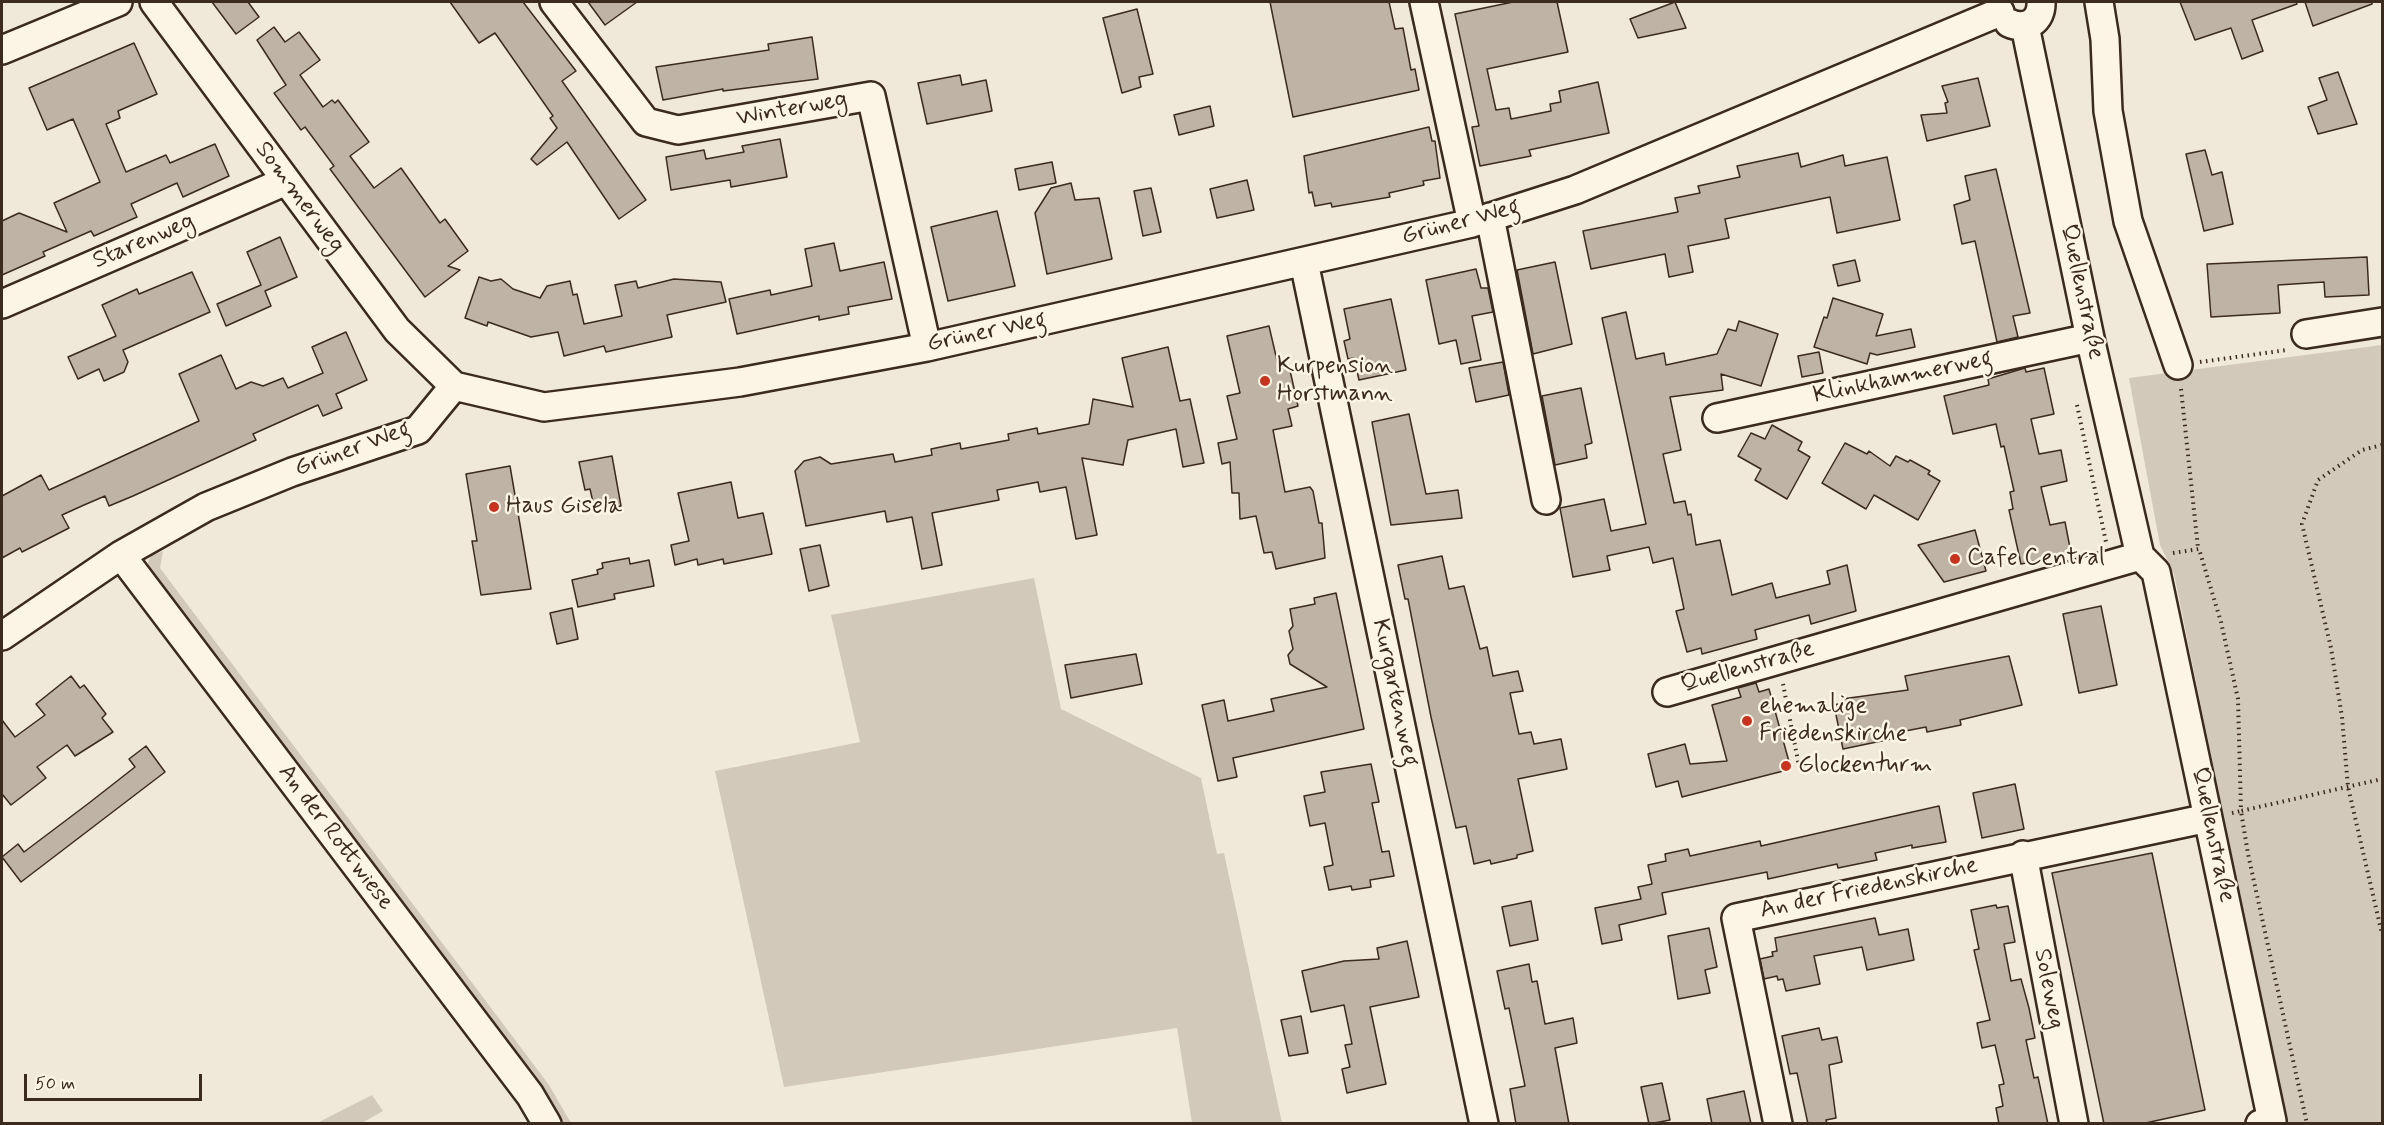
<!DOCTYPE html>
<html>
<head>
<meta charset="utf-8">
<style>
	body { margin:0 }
	#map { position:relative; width:2384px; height:1125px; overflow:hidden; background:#f0e9d9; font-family:Mynerve,sans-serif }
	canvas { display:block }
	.frame { position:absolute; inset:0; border:3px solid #3b2a1e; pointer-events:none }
	.scale { position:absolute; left:24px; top:1074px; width:178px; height:27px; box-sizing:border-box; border:3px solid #3b2a1e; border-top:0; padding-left:8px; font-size:18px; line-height:21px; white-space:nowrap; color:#3b2a1e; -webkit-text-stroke:4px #fcf5e5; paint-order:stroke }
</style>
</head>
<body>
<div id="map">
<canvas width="2384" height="1125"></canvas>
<div class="frame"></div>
<div class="scale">50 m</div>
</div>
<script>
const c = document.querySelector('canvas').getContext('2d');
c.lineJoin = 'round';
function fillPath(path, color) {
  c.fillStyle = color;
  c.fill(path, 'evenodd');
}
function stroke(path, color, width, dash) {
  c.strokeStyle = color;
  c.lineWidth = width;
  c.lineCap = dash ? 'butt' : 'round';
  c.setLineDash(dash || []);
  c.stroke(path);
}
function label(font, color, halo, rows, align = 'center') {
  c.font = font + ' Mynerve,sans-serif';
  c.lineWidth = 5;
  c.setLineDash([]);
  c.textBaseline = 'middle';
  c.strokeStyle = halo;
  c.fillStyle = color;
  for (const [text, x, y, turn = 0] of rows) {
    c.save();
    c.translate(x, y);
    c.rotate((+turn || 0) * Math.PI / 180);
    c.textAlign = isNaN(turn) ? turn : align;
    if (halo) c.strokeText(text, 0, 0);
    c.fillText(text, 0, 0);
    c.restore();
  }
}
fillPath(new Path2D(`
	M2382 345V1123H2280L2272 1053 2174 574 2160 545 2129 378Z
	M163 551 160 568 549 1085 571 1123H558L149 575 148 562 151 556Z
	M1034 578 1061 709 1201 778 1217 854 1224 853 1282 1123H1192L1177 1028 784 1087 715 771 860 742 831 615Z
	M372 1095 383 1111 362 1123H317Z`), '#d2c9ba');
const building = new Path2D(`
	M212 2H248L259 17 236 34Z
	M450 2H523L576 71 562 81 646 200 619 219 567 142 537 165 531 159 557 128 550 118 553 116 495 33 479 43Z
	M588 2H637L605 25Z
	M1270 2H1389L1395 29 1403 28 1411 70 1415 69 1419 90 1293 117Z
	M1513 2H1557L1568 52 1487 69 1496 110 1509 108 1511 119 1551 111 1550 104 1561 102 1559 91 1598 82 1609 133 1529 150 1531 156 1480 166 1472 127 1479 126 1455 14Z
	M1675 2 1686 28 1638 38 1630 19Z
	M2180 2H2296L2297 4 2252 20 2263 51 2242 59 2231 28 2195 40Z
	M2305 2H2372V4L2313 26Z
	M1137 9 1153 74 1139 77 1141 87 1122 93 1103 18Z
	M274 27 285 42 299 32 320 60 300 75 323 107 332 100 335 103 338 100 369 142 350 156 374 188 401 168 440 223 445 219 468 251 448 266 460 270 425 297 330 169 334 166 305 127 301 130 274 93 286 85 257 40Z
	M812 37 818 79 723 91V89L663 100 656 67 769 50 768 44Z
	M134 43 157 94 118 111 120 118 106 124 126 172 166 155 170 163 215 144 229 176 183 197 177 183 131 204 137 217 94 236 91 231 43 252 45 256 2 275V221L19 213 67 232 54 203 100 182 73 119 47 130 29 88Z
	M2338 72 2357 124 2318 134 2308 107 2327 100 2319 78Z
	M960 75 962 85 986 80 992 111 927 124 918 83Z
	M1978 78 1990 126 1927 141 1921 115 1947 113 1945 103 1948 102 1942 86Z
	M1210 106 1214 126 1179 135 1174 115Z
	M1429 127 1432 141H1435L1440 178 1423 181 1424 185 1389 193 1390 197 1332 207 1331 203 1315 206 1312 192 1309 193 1304 156Z
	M780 139 787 177 731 187 730 180 671 190 666 157 704 150 706 159 744 152 742 146Z
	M2205 150 2212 175 2222 172 2233 224 2204 231 2186 154Z
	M1798 153 1801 167 1843 155 1845 166 1887 157 1900 220 1837 233 1830 197 1725 219 1729 238 1688 246 1693 272 1669 277 1665 254 1591 269 1583 231 1678 212 1675 198 1700 193 1698 186 1740 177 1737 166Z
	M1052 162 1056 183 1019 190 1015 169Z
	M1996 169 2030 313 2013 316 2018 337 1997 342 1975 241 1962 244 1954 205 1970 200 1965 176Z
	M1247 180 1254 210 1217 218 1210 189Z
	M1071 183 1075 200 1099 198 1112 259 1047 274 1035 213 1051 188Z
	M1151 188 1161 232 1143 236 1134 191Z
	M997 211 1015 286 948 301 931 227Z
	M280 237 297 277 265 291 271 306 226 326 217 304 261 285 247 252Z
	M834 243 840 271 884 262 892 299 848 307 849 314 819 320V316L737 334 729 299 770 290 771 295 812 286 805 249Z
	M2367 257 2369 295 2325 297 2324 282 2278 285 2280 313 2211 317 2207 264Z
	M1855 260 1860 281 1838 286 1833 265Z
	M1555 262 1572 344 1533 354 1517 270Z
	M1476 269 1481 288H1488L1493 312 1472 316 1481 360 1461 364 1456 340 1439 344 1426 280Z
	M192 272 210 312 123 350 128 362 124 372 104 381 99 369 78 379 68 357 116 336 102 305 137 289 139 294Z
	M479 277 491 281 501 279 513 289 540 298 547 286 570 281 573 295 577 294 584 324 622 316 615 285 636 281 638 288 674 279 721 282 726 302 667 315 672 337 606 352 604 346 564 356 558 332 531 337 488 322 487 326 465 318Z
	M1833 298 1883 314 1876 336 1911 329 1915 347 1877 355 1870 353 1867 364 1814 347 1824 317 1827 318Z
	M1391 299 1406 370 1359 380 1354 358 1348 359 1344 341 1350 339 1344 309Z
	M1626 312 1636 359 1664 353 1666 365 1717 354 1728 329 1736 331 1739 321 1778 334 1761 386 1721 374 1723 390 1670 397 1681 450 1663 454 1674 503 1685 501 1688 515 1691 514 1696 545 1720 540 1732 595 1772 583 1776 598 1830 584 1827 571 1847 565 1856 611 1811 624 1809 615 1755 630 1757 639 1702 654 1701 648 1687 652 1676 611 1684 609 1673 558 1653 563 1649 547 1607 556 1610 570 1573 577 1560 508 1604 499 1611 531 1646 524 1602 318Z
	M1269 326 1279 369 1289 366 1298 406 1288 409 1292 426 1273 430 1285 492 1310 487 1313 491 1319 523H1322L1325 558 1276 569 1272 552 1264 553 1256 516 1240 519 1239 493H1232L1230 462 1222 464 1218 443 1237 439 1227 396 1240 393 1227 336Z
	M346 332 367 380 336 394 342 408 323 416 318 405 253 434 256 440 133 496 109 506 105 496 84 505 62 515 69 528 22 552 20 548 2 558V496L41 475 49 490 199 421 179 374 221 355 236 389 251 382 263 386 283 378 288 388 323 373 312 347Z
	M1168 347 1180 401 1190 399 1204 463 1183 467 1176 429 1128 440 1123 465 1082 458 1097 535 1076 539 1066 487 1040 492 1038 482 997 490 999 500 932 513 942 565 922 569 912 517 887 522 885 511 806 526 795 471 804 461 820 457 831 464 893 454 895 462 932 455 931 449 960 443 961 449 1009 440 1008 434 1037 428 1038 434 1089 424 1093 399 1133 407 1122 358Z
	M1819 352 1823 373 1802 377 1798 356Z
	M1503 362 1509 395 1476 402 1469 368Z
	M2025 368 2026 372 2044 368 2054 414 2031 419 2039 454 2061 450 2067 481 2041 487 2050 525 2065 522 2071 553 2021 564 2009 510 2013 509 2010 492 2014 491 2004 446 2001 447 1996 424 1953 434 1944 396 1989 385 1988 379Z
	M1581 388 1592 443 1585 445 1587 458 1555 465 1542 396Z
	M1409 414 1426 494 1458 490 1462 518 1391 525 1372 422Z
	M1772 425 1802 442 1798 450 1810 457 1787 499 1755 480 1761 469 1738 456 1751 433 1765 439Z
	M1845 443 1867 454 1869 451 1890 466 1896 456 1908 462 1910 460 1930 471 1928 474 1940 481 1918 520 1874 495 1866 509 1822 483Z
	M612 456 621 506 595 511 590 489 585 490 579 462Z
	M510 466 531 589 481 595 472 541H477L466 474Z
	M731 482 738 518 763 513 772 554 724 564 723 559 698 565 697 559 675 565 671 545 689 541 678 493Z
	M1975 530 1986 571 1944 582 1918 545Z
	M820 545 829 586 809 591 800 549Z
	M1442 556 1449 589 1464 586 1480 649 1487 647 1493 676 1518 671 1523 691 1510 693 1519 734 1531 732 1534 744 1561 739 1567 769 1518 779 1533 851 1517 855V858L1491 864 1490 860 1474 864 1466 826 1456 828 1431 717 1408 599H1405L1398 565Z
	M629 558 630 564 649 560 654 586 614 594 615 599 578 607 572 580 598 574 597 570 603 568 602 563Z
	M1336 593 1364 729 1233 758 1237 777 1218 781 1202 705 1224 700 1228 721 1274 711 1271 699 1327 687 1290 664 1288 655 1293 649 1289 631 1293 626 1290 609 1315 604 1314 598Z
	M2101 606 2117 685 2079 693 2063 614Z
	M572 608 578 639 557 644 550 613Z
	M1136 654 1142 684 1071 698 1065 665Z
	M2009 656 2022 705 1960 720 1961 725 1927 732 1926 727 1890 734 1891 739 1843 749 1834 705 1843 703 1842 699 1908 690 1905 676Z
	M71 676 80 688 84 685 106 714 102 718 113 732 75 756 67 745 37 767 46 778 11 805 2 794V720L15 737 45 715 36 704Z
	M1756 683 1759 692 1769 689 1791 769 1682 797 1678 781 1656 787 1648 754 1685 744 1690 764 1727 761 1712 705 1741 697 1738 688Z
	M146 746 165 772 21 882 2 857 18 844 24 852 89 803 135 767 129 759Z
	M1371 764 1379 802 1372 803 1382 852 1389 851 1394 876 1370 880 1371 887 1352 890 1351 886 1329 890 1324 867 1333 865 1325 823 1310 826 1304 796 1325 792 1321 772Z
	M2015 784 2024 829 1982 838 1973 793Z
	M1939 806 1946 842 1912 848V845L1875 853 1877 860 1838 868 1837 864 1768 879 1767 872 1662 893 1666 914 1619 925 1622 940 1602 944 1595 908 1641 899 1638 887 1652 884 1648 865 1666 861 1665 854 1688 849 1690 856 1760 841 1761 846Z
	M2152 853 2205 1110 2141 1124H2104L2052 873Z
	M1531 901 1538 940 1510 946 1502 907Z
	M1996 905 1997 908 2008 906 2015 942 2004 944 2011 981 2021 979 2029 1008 2035 1038 2026 1040 2034 1078 2038 1077 2048 1124H1999L1996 1108 2003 1106 1999 1085 2004 1084 1995 1045 1982 1048 1977 1023 1990 1020 1974 950 1979 949 1971 910Z
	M1875 918 1879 935 1908 929 1914 960 1867 970 1862 947 1814 956 1820 984 1786 991 1783 979 1778 980 1777 976 1764 979 1760 959 1773 956 1772 952 1777 951 1775 938Z
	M1709 928 1717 967 1705 970 1710 993 1678 999 1668 936Z
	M1407 941 1419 997 1370 1007 1386 1084 1347 1093 1342 1069 1350 1067 1345 1045 1352 1044 1344 1005 1311 1012 1302 971 1344 961 1379 959 1377 948Z
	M1529 964 1532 982 1537 981 1545 1024 1573 1018 1577 1043 1555 1048 1569 1124H1516L1510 1089 1525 1086 1509 1008 1505 1009 1497 971Z
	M1301 1016 1308 1053 1289 1056 1281 1020Z
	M1819 1028 1822 1040 1837 1037 1842 1062 1829 1065 1836 1118 1826 1120 1827 1124H1808L1797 1073 1790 1074 1782 1036Z
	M1662 1083 1670 1120 1649 1124 1641 1087Z
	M1744 1091 1751 1124H1712L1707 1099Z`);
fillPath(building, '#beb3a4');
stroke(building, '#3b2a1e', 1.5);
const minor = new Path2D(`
	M154 2 397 330 454 386
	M554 2 646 122 678 130 871 96 927 347
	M1424 2 1472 223
	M2099 2 2105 39 2108 111 2128 221 2178 365
	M2009 23C2026 31 2042 21 2041 2
	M2025 26 2090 338 2140 556 2156 572 2272 1121 2260 1124
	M2 50 118 2
	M1490 217 1546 500
	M1304 262 1484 1124
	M2 304 286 181
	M2306 334 2382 322
	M1717 418 2090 338
	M121 555 530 1095 547 1124
	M2 636 121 555 206 507 292 472 418 430 454 386 544 407 740 382 927 347 1472 223 1575 190 2000 12
	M1667 692 2140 556
	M2023 855 2074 1124
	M1778 1124 1736 918 2208 818`);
stroke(minor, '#3b2a1e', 32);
stroke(new Path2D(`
	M2200 362 2287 350
	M2181 389 2198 548
	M2077 405 2106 542
	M2382 445 2362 450 2318 480 2302 524 2331 648 2342 717 2348 787 2382 934
	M2173 553 2199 549 2221 622 2238 699 2241 811 2382 779
	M1783 684 1799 766
	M2232 813 2241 811 2248 854 2307 1124`), '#3b2a1e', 4, [1.5, 4.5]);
stroke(minor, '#fcf5e5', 27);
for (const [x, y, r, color] of [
	[1265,381,6,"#c8321e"],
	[494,507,6,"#c8321e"],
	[1955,559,6,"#c8321e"],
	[1747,721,6,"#c8321e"],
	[1786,766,6,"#c8321e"]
]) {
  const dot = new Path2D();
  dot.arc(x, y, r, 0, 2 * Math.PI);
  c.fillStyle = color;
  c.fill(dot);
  stroke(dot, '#fcf5e5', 2);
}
label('24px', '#3b2a1e', '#fcf5e5', [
	["Winterweg",792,110,-10],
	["Sommerweg",299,198,53],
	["Grüner Weg",1461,223,-15],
	["Starenweg",144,242,-23],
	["Quellenstraße",2081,292,78],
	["Grüner Weg",987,333,-12],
	["Klinkhammerweg",1903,378,-12],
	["Grüner Weg",353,450,-20],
	["Quellenstraße",1748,668,-16],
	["Kurgartenweg",1394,693,78],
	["Quellenstraße",2212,835,78],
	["An der Rottwiese",335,838,53],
	["An der Friedenskirche",1869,889,-12],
	["Soleweg",2048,989,79]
]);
label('24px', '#3b2a1e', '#fcf5e5', [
	["Kurpension",1277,367],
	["Horstmann",1277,395],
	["Haus Gisela",506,507],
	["Cafe Central",1967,559],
	["ehemalige",1759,707],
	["Friedenskirche",1759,735],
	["Glockenturm",1798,766]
], 'left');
</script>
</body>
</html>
